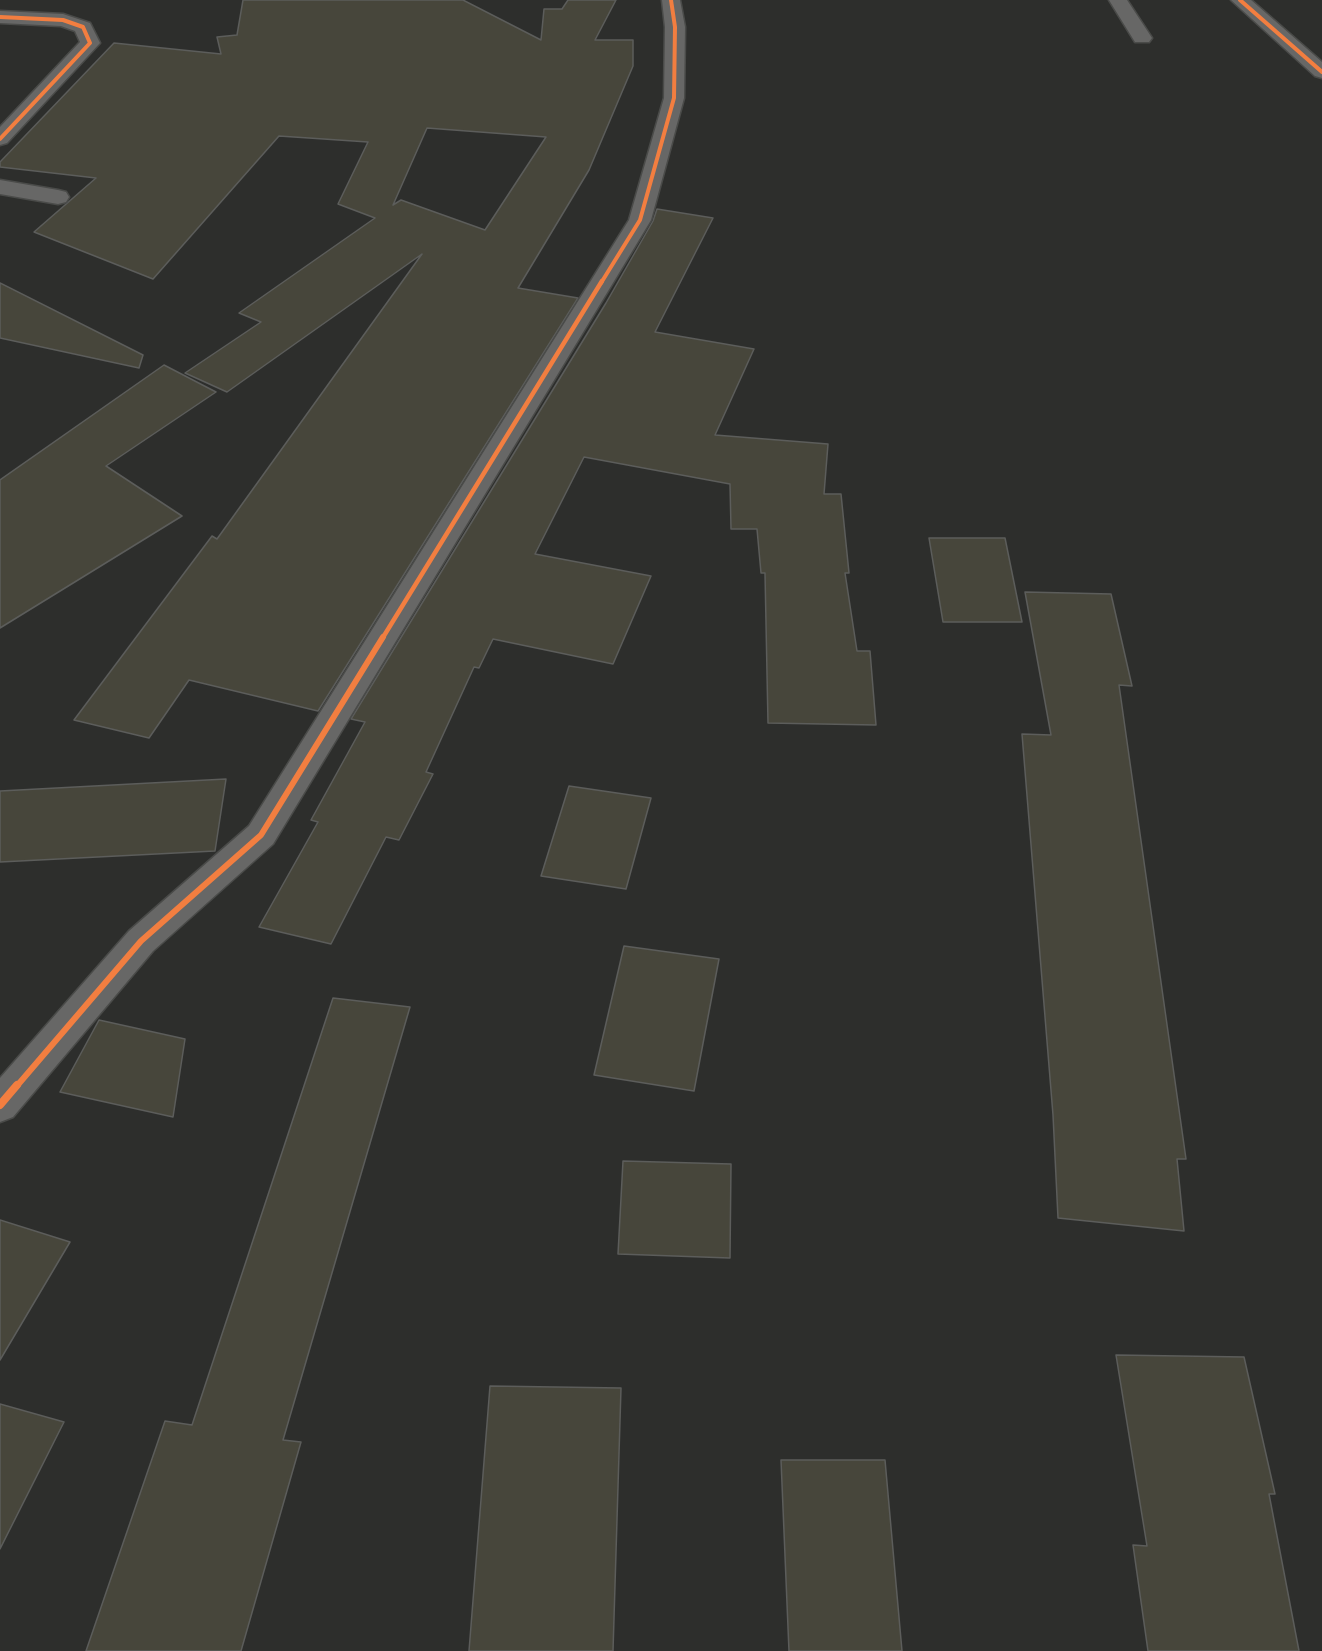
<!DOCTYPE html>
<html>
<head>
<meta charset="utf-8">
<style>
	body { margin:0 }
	canvas { display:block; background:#2d2e2c }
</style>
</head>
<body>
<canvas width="1322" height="1651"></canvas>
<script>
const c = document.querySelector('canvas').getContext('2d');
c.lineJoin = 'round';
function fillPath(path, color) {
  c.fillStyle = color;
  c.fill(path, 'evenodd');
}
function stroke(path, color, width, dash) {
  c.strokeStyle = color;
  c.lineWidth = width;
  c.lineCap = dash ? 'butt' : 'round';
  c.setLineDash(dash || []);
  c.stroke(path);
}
const building = new Path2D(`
	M243 0H463L541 40 544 9H562L568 0H616L595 40H633V66L589 170 518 288 578 298 318 711 189 680 149 738 74 720 212 536 217 539 422 254 227 392 185 373 261 322 239 313 375 218 338 204 368 142 279 136 153 279 34 232 96 178 0 167V162L114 43 221 54 217 37 237 35ZM427 128 546 137 485 230 401 200 393 205Z
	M657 209 713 218 655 332 754 349 715 435 828 444 824 494H841L849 573H845L857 651H870L876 725 768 723 765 573H761L757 529H731L730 484 584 457 535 554 651 576 613 664 493 639 479 668 474 667 426 772 433 774 399 840 386 837 331 944 259 927 318 822 311 820 365 722 351 719 606 303 653 221Z
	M0 283 143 355 139 368 0 338Z
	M164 365 216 392 106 466 182 516 0 628V480Z
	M929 538H1005L1022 622H943Z
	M1025 592 1111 594 1132 686 1119 685 1186 1159H1177L1184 1231 1058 1218 1053 1115 1022 734 1051 735Z
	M226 779 215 851 0 862V791Z
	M569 786 651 798 626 889 541 876Z
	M624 946 719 959 694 1091 594 1075Z
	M333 998 410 1007 283 1440 301 1442 241 1651H86L165 1421 192 1425Z
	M99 1020 185 1039 173 1117 60 1092Z
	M623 1161 731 1164 730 1258 618 1254Z
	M0 1220 70 1242 0 1360Z
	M1116 1355 1244 1357 1275 1494H1269L1299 1651H1148L1133 1545 1147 1546Z
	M490 1386 621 1388 613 1651H469Z
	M0 1404 64 1422 0 1549Z
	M781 1460H885L902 1651H789Z`);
fillPath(building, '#47463b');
stroke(building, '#5c5d5b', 1.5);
const minor = new Path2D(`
	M662 0H680L685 27 684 98 651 220 273 844 153 951 13 1117 0 1122V1078L129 931 249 826 629 220 664 98 665 27Z
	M1109 0H1127L1152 38 1149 42H1135Z
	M1231 0H1251L1322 62V78L1315 76Z
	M0 11 63 14 90 23 100 43 7 143 0 145V127L80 42 75 31 61 26 0 23Z
	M0 180 58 190 66 192 69 197 66 202 58 204 0 194Z`);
stroke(minor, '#4a4b49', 3);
fillPath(minor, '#676766');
stroke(new Path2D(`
	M1240 0 1322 72
	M0 17 63 20 83 27 90 43 0 139
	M601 283 640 220 674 98 675 27 671 0`), '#f27e40', 4);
stroke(new Path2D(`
	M382 639 602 281`), '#f27e40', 4.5);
stroke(new Path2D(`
	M16 1087 141 941 261 835 383 637`), '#f27e40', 6);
stroke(new Path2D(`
	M0 1105 17 1085`), '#f27e40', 8);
</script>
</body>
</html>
